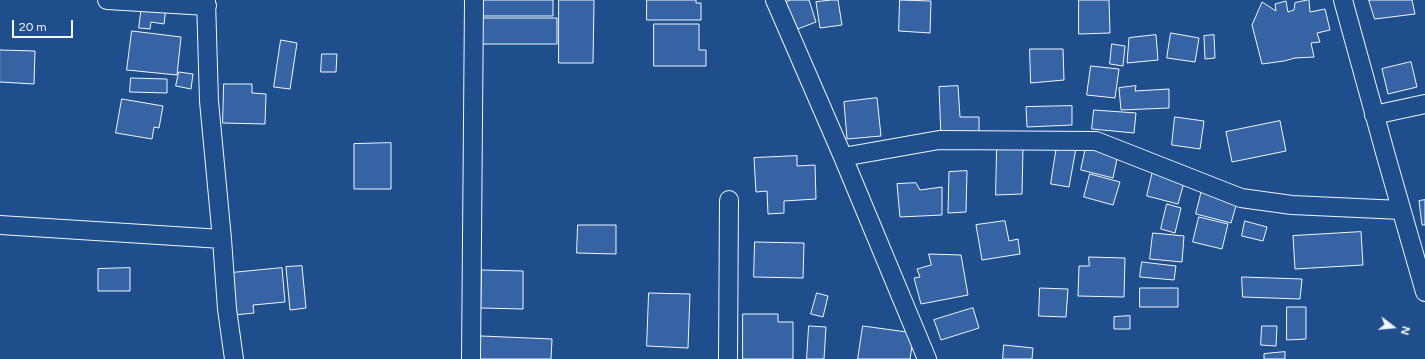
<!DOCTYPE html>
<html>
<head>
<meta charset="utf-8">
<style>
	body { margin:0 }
	#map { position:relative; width:1425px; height:359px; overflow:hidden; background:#1f4e8c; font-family:Figtree,sans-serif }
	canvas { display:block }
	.north { position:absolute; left:1373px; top:307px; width:40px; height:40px; -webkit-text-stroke:3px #1f4e8c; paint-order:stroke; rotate:106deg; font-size:11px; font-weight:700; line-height:16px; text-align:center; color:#f2f6ff }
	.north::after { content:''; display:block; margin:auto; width:14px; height:18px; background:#f2f6ff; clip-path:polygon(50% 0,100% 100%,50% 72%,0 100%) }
	.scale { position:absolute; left:12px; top:20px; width:61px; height:18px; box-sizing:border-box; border:2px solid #f2f6ff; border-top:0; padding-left:5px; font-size:12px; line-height:14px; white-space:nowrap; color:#f2f6ff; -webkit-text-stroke:3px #1f4e8c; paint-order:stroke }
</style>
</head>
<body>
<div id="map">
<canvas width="1425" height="359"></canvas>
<div class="north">N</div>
<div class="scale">20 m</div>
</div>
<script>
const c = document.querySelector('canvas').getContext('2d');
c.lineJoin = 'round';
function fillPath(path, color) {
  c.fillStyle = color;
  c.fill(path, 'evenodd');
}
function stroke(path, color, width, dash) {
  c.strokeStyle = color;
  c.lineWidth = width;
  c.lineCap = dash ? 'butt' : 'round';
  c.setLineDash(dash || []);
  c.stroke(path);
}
const building = new Path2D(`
	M478 0H553V16H478Z
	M559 0H594L593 63H559Z
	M647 0H696V3H701V20H647Z
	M791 0H809L816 22 795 30 786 2Z
	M832 0H838L842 25 820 28 816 2Z
	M900 0 931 1 930 33 899 31Z
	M1079 0H1109L1110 33 1079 34Z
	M1309 0 1310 12 1325 9 1330 30 1317 33 1320 42 1311 43 1314 57 1295 58 1284 61 1262 64 1252 25 1262 2 1276 11 1275 4 1286 1 1288 12 1294 10 1295 3Z
	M1369 0H1412L1415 14 1375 19Z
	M142 5 166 8 164 24 151 22 150 29 139 28Z
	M475 18H557V44H475Z
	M654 24H699V50H706V66H654Z
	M132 31 181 37 177 75 127 70Z
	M1171 33 1199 38 1195 62 1167 58Z
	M1156 35 1158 60 1127 63 1129 38Z
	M1214 35 1215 58 1205 59 1204 36Z
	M281 40 297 43 290 89 274 87Z
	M1112 44 1125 46 1123 66 1110 64Z
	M1030 49H1063L1064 80 1031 83Z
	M0 50 35 51 34 84 0 82Z
	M322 54H337L336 72H321Z
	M1411 62 1417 87 1388 94 1382 69Z
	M1091 66 1119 69 1115 98 1087 95Z
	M179 72 193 74 191 89 176 86Z
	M131 78 167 79V93L130 92Z
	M224 84H252V93L266 94 265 124 223 123Z
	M958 86 960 117H979V136L941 137 939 87Z
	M1136 86 1135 91 1169 89V108L1121 110 1119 88Z
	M877 98 881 136 847 139 844 102Z
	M122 99 163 106 159 128 154 127 152 139 116 133Z
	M1072 106V125L1027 127 1026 107Z
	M1094 110 1136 113 1134 133 1092 129Z
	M1175 117 1204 121 1200 149 1172 145Z
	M1280 121 1286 151 1232 162 1226 132Z
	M391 143V189H354V144Z
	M1057 145 1076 148 1069 187 1051 184Z
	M1086 147 1118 154 1113 178 1081 170Z
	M997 148H1023L1022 194 996 195Z
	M797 156V166L815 165 816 199 784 201V213L768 214 767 191 756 192 754 158Z
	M967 171 966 212 948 213 949 172Z
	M1153 171 1185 179 1178 204 1147 196Z
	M1090 174 1120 182 1113 205 1084 197Z
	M916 183 920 190 942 187V215L900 217 897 184Z
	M1202 190 1238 199 1231 223 1196 214Z
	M1425 200V225H1422L1419 201Z
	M1167 204 1181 208 1175 233 1161 229Z
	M1199 217 1228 224 1222 249 1193 242Z
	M1005 221 1009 241 1018 239 1020 254 982 260 976 225Z
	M1245 221 1267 227 1263 241 1242 236Z
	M578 225H616V254L577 253Z
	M1361 232 1363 265 1295 269 1293 236Z
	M1153 233 1184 236 1182 262 1150 259Z
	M755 242 804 243 803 278 754 277Z
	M929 254 961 255 968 295 921 304 914 278 920 277 917 269 931 265Z
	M1089 257 1125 258 1124 297 1078 296 1079 266H1089Z
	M1142 262 1176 266 1174 280 1140 277Z
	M302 266 306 308 290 310 286 267Z
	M130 268V291H98V269Z
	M282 268 285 302 253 305 254 313 234 315 231 273Z
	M482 270 523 271V309L481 308Z
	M1242 277 1302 279 1300 299 1243 297Z
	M1040 288 1068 289 1066 317 1039 316Z
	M1140 288H1178V307H1140Z
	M649 293 690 294 688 348 647 346Z
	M817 293 828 296 823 317 811 314Z
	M1287 307H1306V339L1287 340Z
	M973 308 979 328 941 340 934 320Z
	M743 314H778V322H793V359H743Z
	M1130 316V329H1114V317Z
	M809 326 826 327 824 359H807Z
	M863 326 914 333 910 359H858Z
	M1262 326H1277L1276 346 1261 345Z
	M481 336 552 339 551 359H480Z
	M1004 345 1033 348 1032 359H1003Z
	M1285 352V359H1264V354Z`);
fillPath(building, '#3563a3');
stroke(building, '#f2f6ff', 1);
const minor = new Path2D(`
	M107 0 207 6
	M206 0 209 101 222 239 227 309 234 359
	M775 0 843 157 927 359
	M1343 0 1386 156 1425 292
	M1374 115 1425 104
	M843 157 939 140 1096 141 1241 198 1292 205 1401 210
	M0 225 222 239
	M471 359 474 0
	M728 359 729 200`);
stroke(minor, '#f2f6ff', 20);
stroke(minor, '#1f4e8c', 18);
</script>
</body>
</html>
